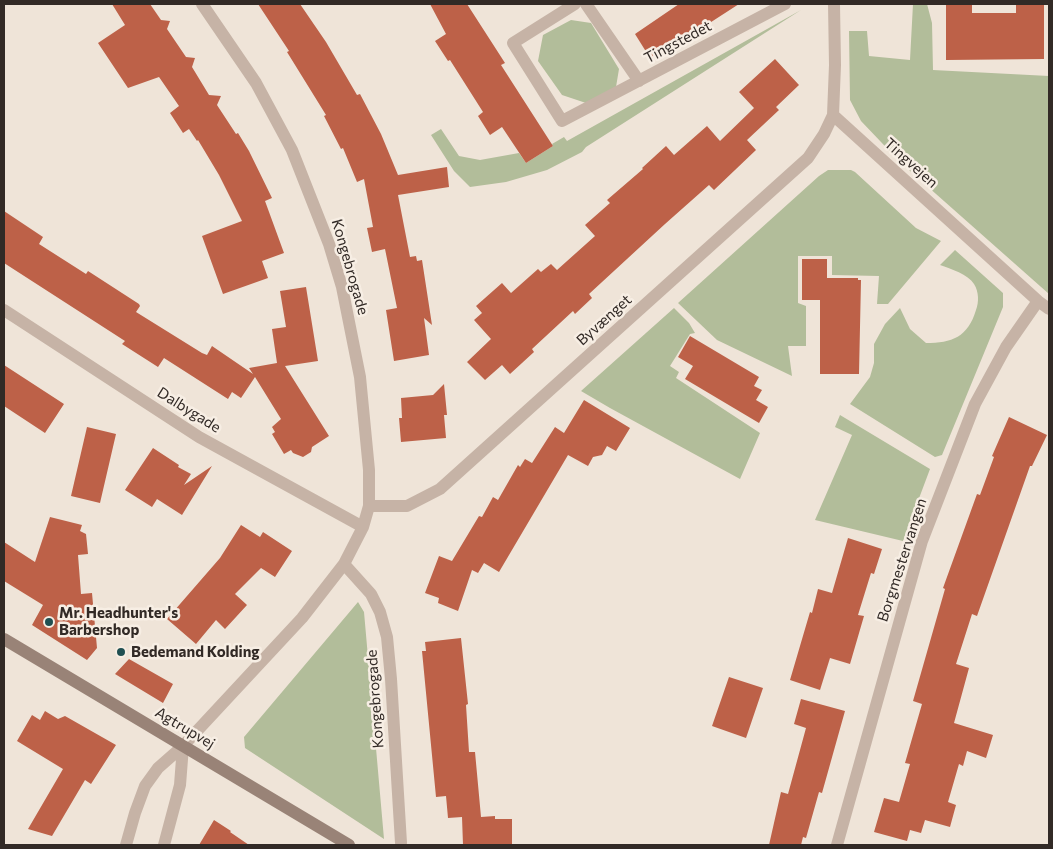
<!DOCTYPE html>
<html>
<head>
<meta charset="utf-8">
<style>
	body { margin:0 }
	#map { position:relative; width:1053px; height:849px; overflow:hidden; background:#efe4d8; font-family:Commissioner,sans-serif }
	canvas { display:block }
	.frame { position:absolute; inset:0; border:5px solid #322a26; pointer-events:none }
</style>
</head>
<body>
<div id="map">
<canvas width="1053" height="849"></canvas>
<div class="frame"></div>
</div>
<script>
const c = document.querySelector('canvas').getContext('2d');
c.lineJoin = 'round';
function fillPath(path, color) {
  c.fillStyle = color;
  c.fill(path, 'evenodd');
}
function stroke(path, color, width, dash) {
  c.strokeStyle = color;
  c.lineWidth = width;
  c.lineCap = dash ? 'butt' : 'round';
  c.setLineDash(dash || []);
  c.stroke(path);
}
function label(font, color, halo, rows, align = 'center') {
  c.font = font + ' Commissioner,sans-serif';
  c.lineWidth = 5;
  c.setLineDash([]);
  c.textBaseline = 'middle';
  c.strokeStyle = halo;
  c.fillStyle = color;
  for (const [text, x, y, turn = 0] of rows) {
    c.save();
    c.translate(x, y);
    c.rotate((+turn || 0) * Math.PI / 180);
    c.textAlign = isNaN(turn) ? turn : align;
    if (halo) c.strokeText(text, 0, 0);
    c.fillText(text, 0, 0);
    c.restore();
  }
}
fillPath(new Path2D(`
	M913 4H927L932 23 933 70 1049 76V294L901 163 861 121 850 100 849 31H867L869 56 910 60Z
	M801 10 586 147 582 152 547 170 506 182 470 187 454 171 431 135 441 129 459 156 480 160 519 153 526 163 553 146 552 144 564 137 567 141Z
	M571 20 591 23 619 69 616 87 586 103 562 95 538 61 543 35Z
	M828 170H851L855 172 916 228 941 241 888 304H877L879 276 832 275V256H798V303L806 306V346H788L792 376 717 340 678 303 819 176Z
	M955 250 1003 293V307L942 455 935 457 850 404 870 377 874 363V344L885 324 900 308 910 329 926 343C952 343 968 337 976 310 979 302 979 292 974 284 968 274 951 269 940 265Z
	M674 308 689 323 695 333 690 334 670 366 679 372 676 378 760 433 740 479 610 408 581 391Z
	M840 415 930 469 903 541 815 520 852 435 835 427Z
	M358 602 364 612 384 839 245 748 244 737Z`), '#b2bd9a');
fillPath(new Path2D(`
	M112 4H150L161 20 170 21 167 29 186 57 195 58 192 67 209 95 221 96 217 105 236 134 238 133 249 151 272 198 265 201 284 253 262 261 268 278 223 294 202 236 242 221 219 175 198 140 197 141 189 129 183 133 170 113 179 106 159 77 128 88 98 43 125 25Z
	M258 4H300L326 42 357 95 360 94 381 134 398 175 447 167 449 187 398 195 410 257 416 256 417 261 422 260 432 325 424 318 429 355 394 361 386 310 397 308 385 249 372 252 367 228 373 227 364 179 357 182 343 148 341 149 324 116 326 115 287 52 289 51Z
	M430 4H467L505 63 501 65 553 146 526 163 502 127 490 135 478 116 483 112 450 60 448 61 435 41 446 34Z
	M679 4H739L674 46 672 44 650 58 635 34Z
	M946 4H972V13H1016V4H1044V59L946 60Z
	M775 59 799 85 776 107 779 110 747 140 756 150 714 190 709 185 665 224 589 294 592 298 575 314 573 311 532 349 534 352 510 374 502 365 485 380 467 362 491 339 474 320 482 313 476 306 502 283 511 293 538 269 541 272 551 264 557 270 595 236 585 225 610 203 607 200 643 169 642 168 666 146 674 155 707 126 720 141 754 108 739 92Z
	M4 211 43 237 39 244 86 274 88 271 139 304 140 306 136 312 202 353 207 355 212 346 253 374 249 368 277 363 272 329 286 327 280 291 306 287 318 361 285 366 329 436 312 447 311 452 303 457 293 453 291 450 284 454 272 434 275 432 272 427 281 419 255 377 241 398 232 392 228 399 164 358 158 367 122 344 125 341 4 263Z
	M802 259H827V278H858V280H861L859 374H820V300H802Z
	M690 336 759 377 754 386 762 390 756 400 768 407 759 423 685 379 693 366 678 357Z
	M4 365 64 404 45 433 4 406Z
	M444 384 447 415H444L446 438 401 442 399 418H402L401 398 433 395Z
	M584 400 630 428 616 451 607 446 602 455 593 457 588 466 568 455 499 572 484 563 478 573 472 570 458 611 438 603 439 598 425 593 439 556 452 561 479 516 482 517 493 497 498 500 518 465 520 467 525 459 532 463 555 427 564 433Z
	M1009 417 1047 435 1032 466H1030L977 616 972 614 956 664 969 668 954 723 993 735 986 758 967 751 963 766 959 764 948 802 956 805 950 827 925 820 921 833 910 830 907 841 874 832 884 798 899 802 910 764 905 763 922 704 913 701 945 589 943 588 977 494 980 495 994 457 992 456Z
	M87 427 116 434 100 503 71 496Z
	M153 448 179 465 178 467 191 474 184 485 212 466 182 515 157 499 152 507 125 490Z
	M50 517 82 525 80 531 86 534 88 554 78 555 81 594 92 593 97 648 87 660 32 625 43 605 4 581V542L35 562Z
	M241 525 260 537 263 532 292 551 275 577 261 568 235 594 247 605 225 629 216 620 196 644 167 619 220 558Z
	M848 538 882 549 874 574 871 573 858 615 864 616 850 664 830 658 820 690 790 680 810 612 812 613 818 589 832 593Z
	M461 638 468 704 466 705 469 752H475L481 817 495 816V819H512V845H463L462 817 448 818 446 796 436 797 422 651H426L425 642Z
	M129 659 173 684 163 703 115 674Z
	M729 677 763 688 746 738 712 726Z
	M801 699 845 711 822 793 819 792 806 838 803 837 801 845H769L781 792 788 794 806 728 794 724Z
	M45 711 58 719 65 716 116 745 91 784 85 780 52 836 28 829 63 769 17 741 32 715 40 720Z
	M214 820 231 831 230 832 249 845H199Z`), '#bd6148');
stroke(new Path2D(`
	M575 4 513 43 562 121 785 4
	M586 4 639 81
	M833 115 1038 301 1049 309
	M4 310 199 437 363 527
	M369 506H407L440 489 808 158 824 134 833 115 835 65 834 4
	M344 564 371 594 380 612 387 637 391 679 401 843
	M126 845 135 813 145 786 158 768 183 746 302 618 344 564 363 527 369 506V470L360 377 342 287 329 244 292 150 256 83 202 4
	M164 845 180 785 183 746
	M837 845 922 541 975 404 1006 347 1038 301`), '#c6b3a6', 12);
stroke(new Path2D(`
	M4 639 349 845`), '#998377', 12);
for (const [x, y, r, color] of [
	[49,622,5,"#1f4f51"],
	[121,652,5,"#1f4f51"]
]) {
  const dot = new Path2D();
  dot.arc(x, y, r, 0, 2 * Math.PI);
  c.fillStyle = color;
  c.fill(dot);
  stroke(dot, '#f7eee4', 2);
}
label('15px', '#322a26', '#f7eee4', [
	["Tingstedet",678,42,-28],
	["Tingvejen",911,163,42],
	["Kongebrogade",350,267,74],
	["Byvænget",604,320,-42],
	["Dalbygade",189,410,32],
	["Borgmestervangen",902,560,-72],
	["Kongebrogade",375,699,-94],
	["Agtrupvej",185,728,31]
]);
label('bold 15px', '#322a26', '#f7eee4', [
	["Mr. Headhunter's",59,613],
	["Barbershop",59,630],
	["Bedemand Kolding",131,652]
], 'left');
</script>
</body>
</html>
